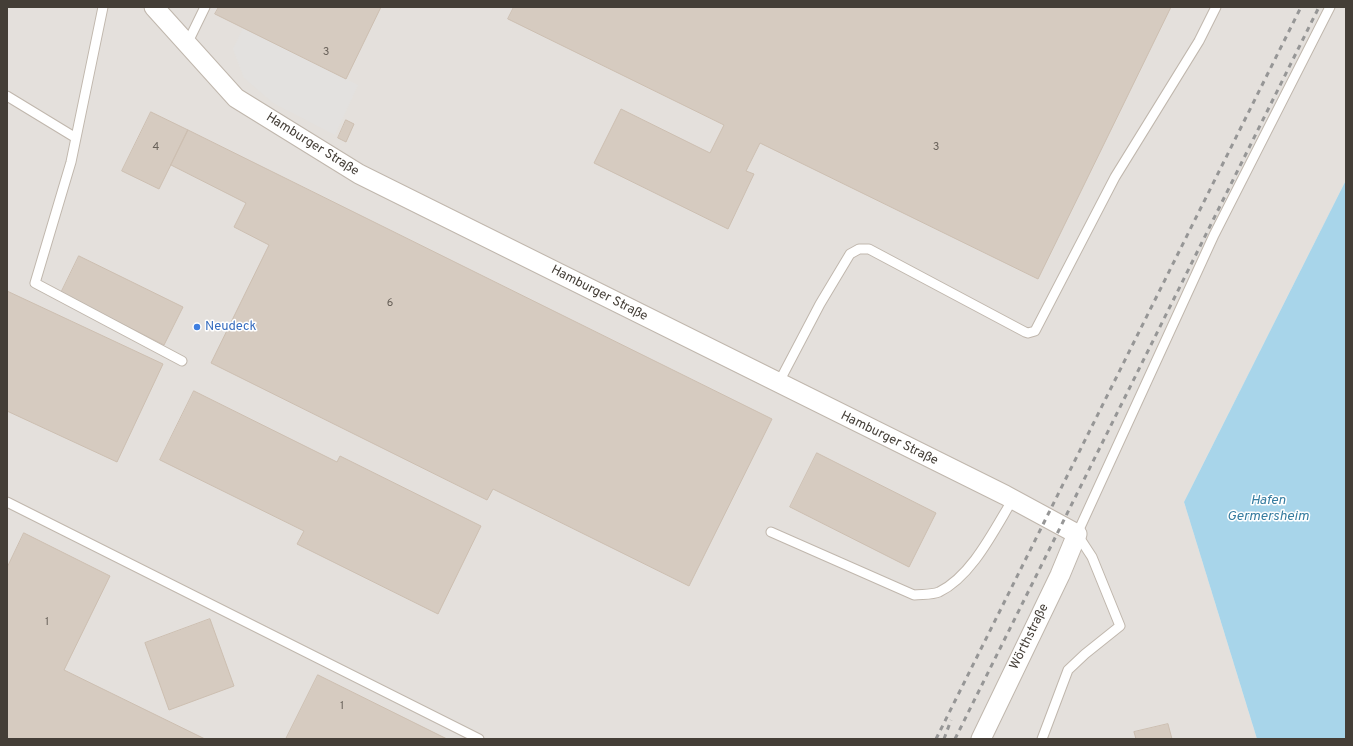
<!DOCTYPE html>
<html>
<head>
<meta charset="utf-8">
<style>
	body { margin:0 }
	#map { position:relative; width:1353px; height:746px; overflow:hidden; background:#f2eee7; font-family:Overpass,sans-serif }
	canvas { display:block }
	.frame { position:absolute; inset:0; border:8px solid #443e37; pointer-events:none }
</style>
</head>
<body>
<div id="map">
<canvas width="1353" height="746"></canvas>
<div class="frame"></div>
</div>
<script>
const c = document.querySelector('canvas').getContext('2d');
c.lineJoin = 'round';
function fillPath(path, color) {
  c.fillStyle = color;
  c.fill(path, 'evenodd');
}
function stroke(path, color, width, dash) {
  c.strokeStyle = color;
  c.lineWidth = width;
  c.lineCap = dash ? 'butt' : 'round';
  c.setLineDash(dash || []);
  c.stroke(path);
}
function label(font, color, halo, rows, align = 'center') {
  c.font = font + ' Overpass,sans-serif';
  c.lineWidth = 3;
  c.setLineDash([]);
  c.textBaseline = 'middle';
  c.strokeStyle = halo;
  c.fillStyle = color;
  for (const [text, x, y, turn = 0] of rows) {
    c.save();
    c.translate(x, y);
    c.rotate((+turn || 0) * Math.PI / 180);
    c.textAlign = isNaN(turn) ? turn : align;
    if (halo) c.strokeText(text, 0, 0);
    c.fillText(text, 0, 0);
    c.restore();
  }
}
fillPath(new Path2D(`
	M7 7H1346V180L1184 502 1257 739H7Z`), '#e4e0dc');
fillPath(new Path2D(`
	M243 28 358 85 335 135 273 103 244 78 233 49Z`), '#e3e1df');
fillPath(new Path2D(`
	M1346 180V739H1257L1184 502Z`), '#a8d5ea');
const building = new Path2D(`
	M219 7H381L346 79 215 14Z
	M514 7H1171L1038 279 760 143 746 171 754 174 728 229 594 163 621 109 710 153 724 125 508 19Z
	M151 112 188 130 159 189 122 171Z
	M346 120 354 124 346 142 338 138Z
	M188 130 772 419 689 586 493 489 487 500 211 363 269 245 234 227 246 203 171 165Z
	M79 256 183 307 164 345 61 293Z
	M7 291 163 364 117 462 7 411Z
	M194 391 337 462 340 456 481 526 438 614 297 544 304 531 160 460Z
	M817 453 936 513 909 567 790 507Z
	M24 533 110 576 64 670 205 739H7V568Z
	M210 619 234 686 169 710 145 643Z
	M318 675 447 739H286Z
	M1168 724 1172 739H1136L1134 732Z`);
fillPath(building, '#d6cbc0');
stroke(building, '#cdbfb1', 1);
const lane = new Path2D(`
	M103 7 71 162 35 283 182 361
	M187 44 205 7
	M7 96 76 138
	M778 384 820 304 850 254 859 249H869L1025 332 1028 333 1035 331 1115 177 1199 41 1216 7
	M7 502 479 739
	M771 532 914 595C922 594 932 595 939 592 972 576 994 530 1013 499
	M1042 739 1068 670 1085 654 1120 626 1092 557 1077 534 1214 235 1330 7`);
const street = new Path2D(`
	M154 7 236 98 359 174 1005 495 1077 534 1060 575 981 739`);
stroke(lane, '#c0b7ad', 11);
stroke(street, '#c0b7ad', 21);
stroke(lane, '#fff', 9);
stroke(street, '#fff', 19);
stroke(new Path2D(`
	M936 739 1301 7
	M944 739 951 720
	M955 739 1319 7`), '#969696', 3, [5, 5]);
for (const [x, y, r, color] of [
	[197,327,4,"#3f7fe0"]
]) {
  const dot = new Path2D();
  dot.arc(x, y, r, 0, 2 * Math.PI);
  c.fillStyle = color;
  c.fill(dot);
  stroke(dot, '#fff', 1.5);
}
label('11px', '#686159', null, [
	["3",326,53],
	["4",156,148],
	["3",936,148],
	["6",390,304],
	["1",47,623],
	["1",342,707]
]);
label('13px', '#443e37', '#fff', [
	["Hamburger Straße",312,145,32],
	["Hamburger Straße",599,294,27],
	["Hamburger Straße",889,439,26],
	["Wörthstraße",1030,637,-64]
]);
label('13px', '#366cbe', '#fff', [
	["Neudeck",205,327]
], 'left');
label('italic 14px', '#377da0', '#fff', [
	["Hafen",1268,501],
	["Germersheim",1268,517]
]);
</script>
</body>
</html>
